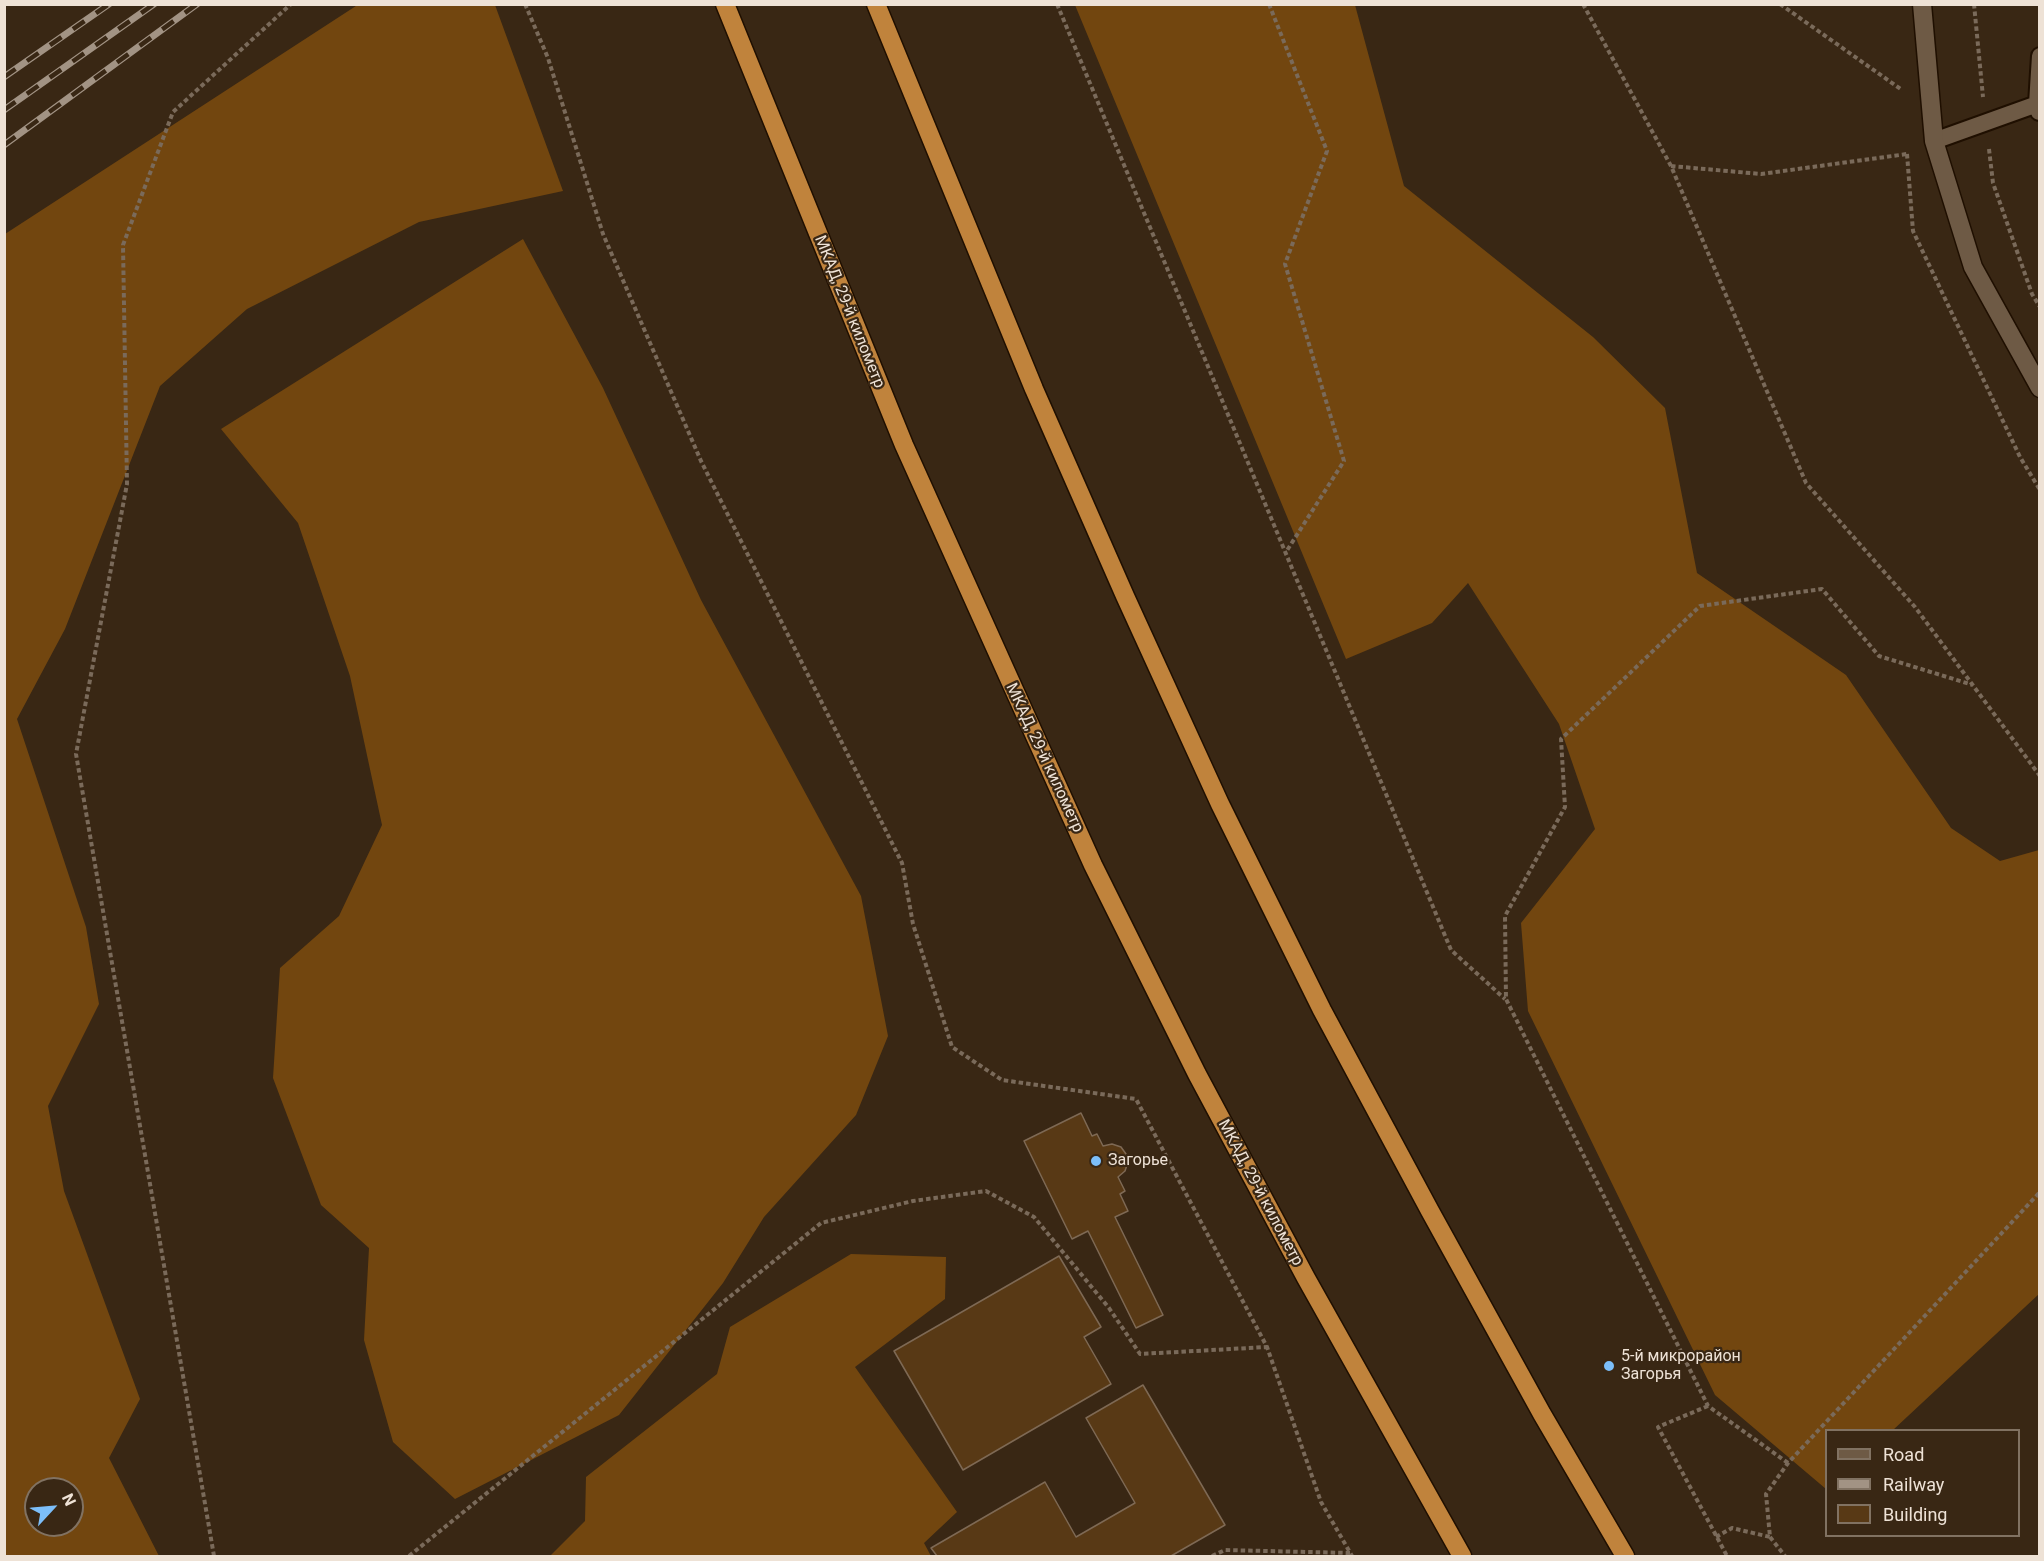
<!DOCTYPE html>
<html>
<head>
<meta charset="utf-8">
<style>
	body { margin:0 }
	#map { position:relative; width:2044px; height:1561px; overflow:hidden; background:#392714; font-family:Roboto,sans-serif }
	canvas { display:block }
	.frame { position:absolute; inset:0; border:6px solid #eee2d6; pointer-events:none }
	.legend { position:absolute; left:1825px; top:1429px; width:195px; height:108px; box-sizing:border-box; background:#392714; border:2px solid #817262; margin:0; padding:8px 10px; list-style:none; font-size:18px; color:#eee2d6 }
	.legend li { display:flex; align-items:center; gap:12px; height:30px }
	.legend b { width:30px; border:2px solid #817262 }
	.north { position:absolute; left:24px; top:1477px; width:60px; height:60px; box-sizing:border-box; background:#392714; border:2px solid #817262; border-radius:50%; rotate:64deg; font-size:16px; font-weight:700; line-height:24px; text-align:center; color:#eee2d6 }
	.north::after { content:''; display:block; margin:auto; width:21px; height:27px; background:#7cbef9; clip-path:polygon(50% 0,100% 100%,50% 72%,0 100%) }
</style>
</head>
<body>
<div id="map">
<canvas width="2044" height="1561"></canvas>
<div class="frame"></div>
<ul class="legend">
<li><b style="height:8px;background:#6e5a45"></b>Road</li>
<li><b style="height:8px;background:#a29384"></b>Railway</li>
<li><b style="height:16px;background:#583915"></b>Building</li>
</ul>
<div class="north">N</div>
</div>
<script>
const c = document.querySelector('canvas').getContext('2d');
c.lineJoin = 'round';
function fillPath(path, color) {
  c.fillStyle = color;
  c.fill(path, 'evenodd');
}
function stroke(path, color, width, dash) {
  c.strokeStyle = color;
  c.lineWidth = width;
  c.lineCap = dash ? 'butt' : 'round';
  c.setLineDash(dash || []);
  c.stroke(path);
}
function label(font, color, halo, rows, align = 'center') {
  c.font = font + ' Roboto,sans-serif';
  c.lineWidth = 4.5;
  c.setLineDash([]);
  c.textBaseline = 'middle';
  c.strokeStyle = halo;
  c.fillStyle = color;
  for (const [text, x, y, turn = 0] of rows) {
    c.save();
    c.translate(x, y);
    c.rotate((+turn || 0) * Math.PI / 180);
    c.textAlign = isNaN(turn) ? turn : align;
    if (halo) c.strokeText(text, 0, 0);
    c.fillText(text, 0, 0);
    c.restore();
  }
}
fillPath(new Path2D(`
	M359 4 495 5 563 191 419 222 247 309 160 386 65 629 17 719 86 927 99 1004 48 1106 64 1191 140 1399 109 1458 159 1556H5V234ZM36 1489H72V1525H36Z
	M1075 5H1355L1404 186 1593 337 1665 408 1697 573 1846 675 1951 828 2000 861 2039 850V1294L1893 1430H1826V1489L1715 1395 1528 1011 1521 923 1595 829 1559 724 1468 583 1432 623 1346 659Z
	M523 239 603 388 701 600 861 896 888 1036 856 1115 764 1217 723 1283 619 1415 455 1499 393 1442 364 1340 369 1248 321 1205 273 1078 280 968 339 916 382 825 350 676 298 523 221 429Z
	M851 1254 946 1257 945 1299 855 1367 957 1512 924 1543 931 1556H550L585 1521 586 1477 717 1374 730 1327Z`), '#72460f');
const building = new Path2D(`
	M1081 1113 1092 1136 1097 1134 1103 1146 1112 1144 1121 1147 1126 1154 1128 1162 1125 1171 1118 1177 1125 1191 1120 1194 1128 1211 1115 1217 1163 1315 1136 1328 1088 1231 1072 1239 1024 1141Z
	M1059 1256 1101 1327 1084 1337 1111 1384 963 1470 894 1351Z
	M1143 1385 1225 1525 1171 1556H937L931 1548 1045 1482 1076 1537 1135 1503 1086 1418Z`);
fillPath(building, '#583915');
stroke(building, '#7e6954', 1.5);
const service = new Path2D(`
	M2039 112 2037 104 2040 56
	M1934 141 2040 103`);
const minor = new Path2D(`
	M1922 4 1934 141 1973 267 2040 388`);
const trunk = new Path2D(`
	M725 4 904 445 1093 865 1197 1074 1306 1278 1462 1556
	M876 4 1034 389 1125 596 1220 804 1322 1010 1430 1211 1542 1414 1625 1556`);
stroke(service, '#1f0f00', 20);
stroke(minor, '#1f0f00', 21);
stroke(trunk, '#1f0f00', 21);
stroke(new Path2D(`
	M525 4 548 58 603 234 701 461 902 863 913 924 952 1047 1002 1080 1136 1099 1267 1347 1321 1502 1352 1556
	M1057 4 1451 950 1505 999
	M1269 4 1327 151 1285 264 1344 461 1286 552
	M1583 4 1671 166 1806 483 1915 607 2040 776
	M1780 4 1902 90
	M1974 4 1983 97
	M4 5 6 4
	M1989 149 1993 183 2032 294 2040 307
	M1907 154 1913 231 2020 457 2040 490
	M1671 166 1761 174 1907 154
	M1708 1406 1658 1427 1727 1556
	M1788 1463 1708 1406 1506 999 1505 916 1565 807 1561 739 1700 606 1822 589 1879 656 1973 685
	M1716 1537 1732 1528 1770 1537 1766 1494 1788 1463 2040 1192
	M1770 1537 1785 1556
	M214 1556 76 754 127 484 123 245 173 112 291 4
	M409 1556 821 1223 913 1201 986 1191 1034 1217 1109 1308 1140 1354 1267 1347
	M1212 1556 1225 1550 1350 1553`), '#7a6a5a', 4, [4.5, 3]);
stroke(service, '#6e5a45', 16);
stroke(minor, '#6e5a45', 18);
stroke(trunk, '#c0833c', 18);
const rail = new Path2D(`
	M4 77 109 4
	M4 110 154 4
	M4 145 197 4`);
stroke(rail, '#a29384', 7);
stroke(rail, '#392714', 4.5, [14]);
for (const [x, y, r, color] of [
	[1096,1161,6,"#7cbef9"],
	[1609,1366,6,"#7cbef9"]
]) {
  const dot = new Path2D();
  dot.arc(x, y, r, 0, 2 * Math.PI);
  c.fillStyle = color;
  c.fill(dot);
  stroke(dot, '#392714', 2);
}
label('16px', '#eee2d6', '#392714', [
	["МКАД, 29-й километр",849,312,68],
	["МКАД, 29-й километр",1044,758,65],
	["МКАД, 29-й километр",1260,1193,62]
]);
label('16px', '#eee2d6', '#392714', [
	["Загорье",1108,1161],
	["5-й микрорайон",1621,1357],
	["Загорья",1621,1375]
], 'left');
</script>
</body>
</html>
